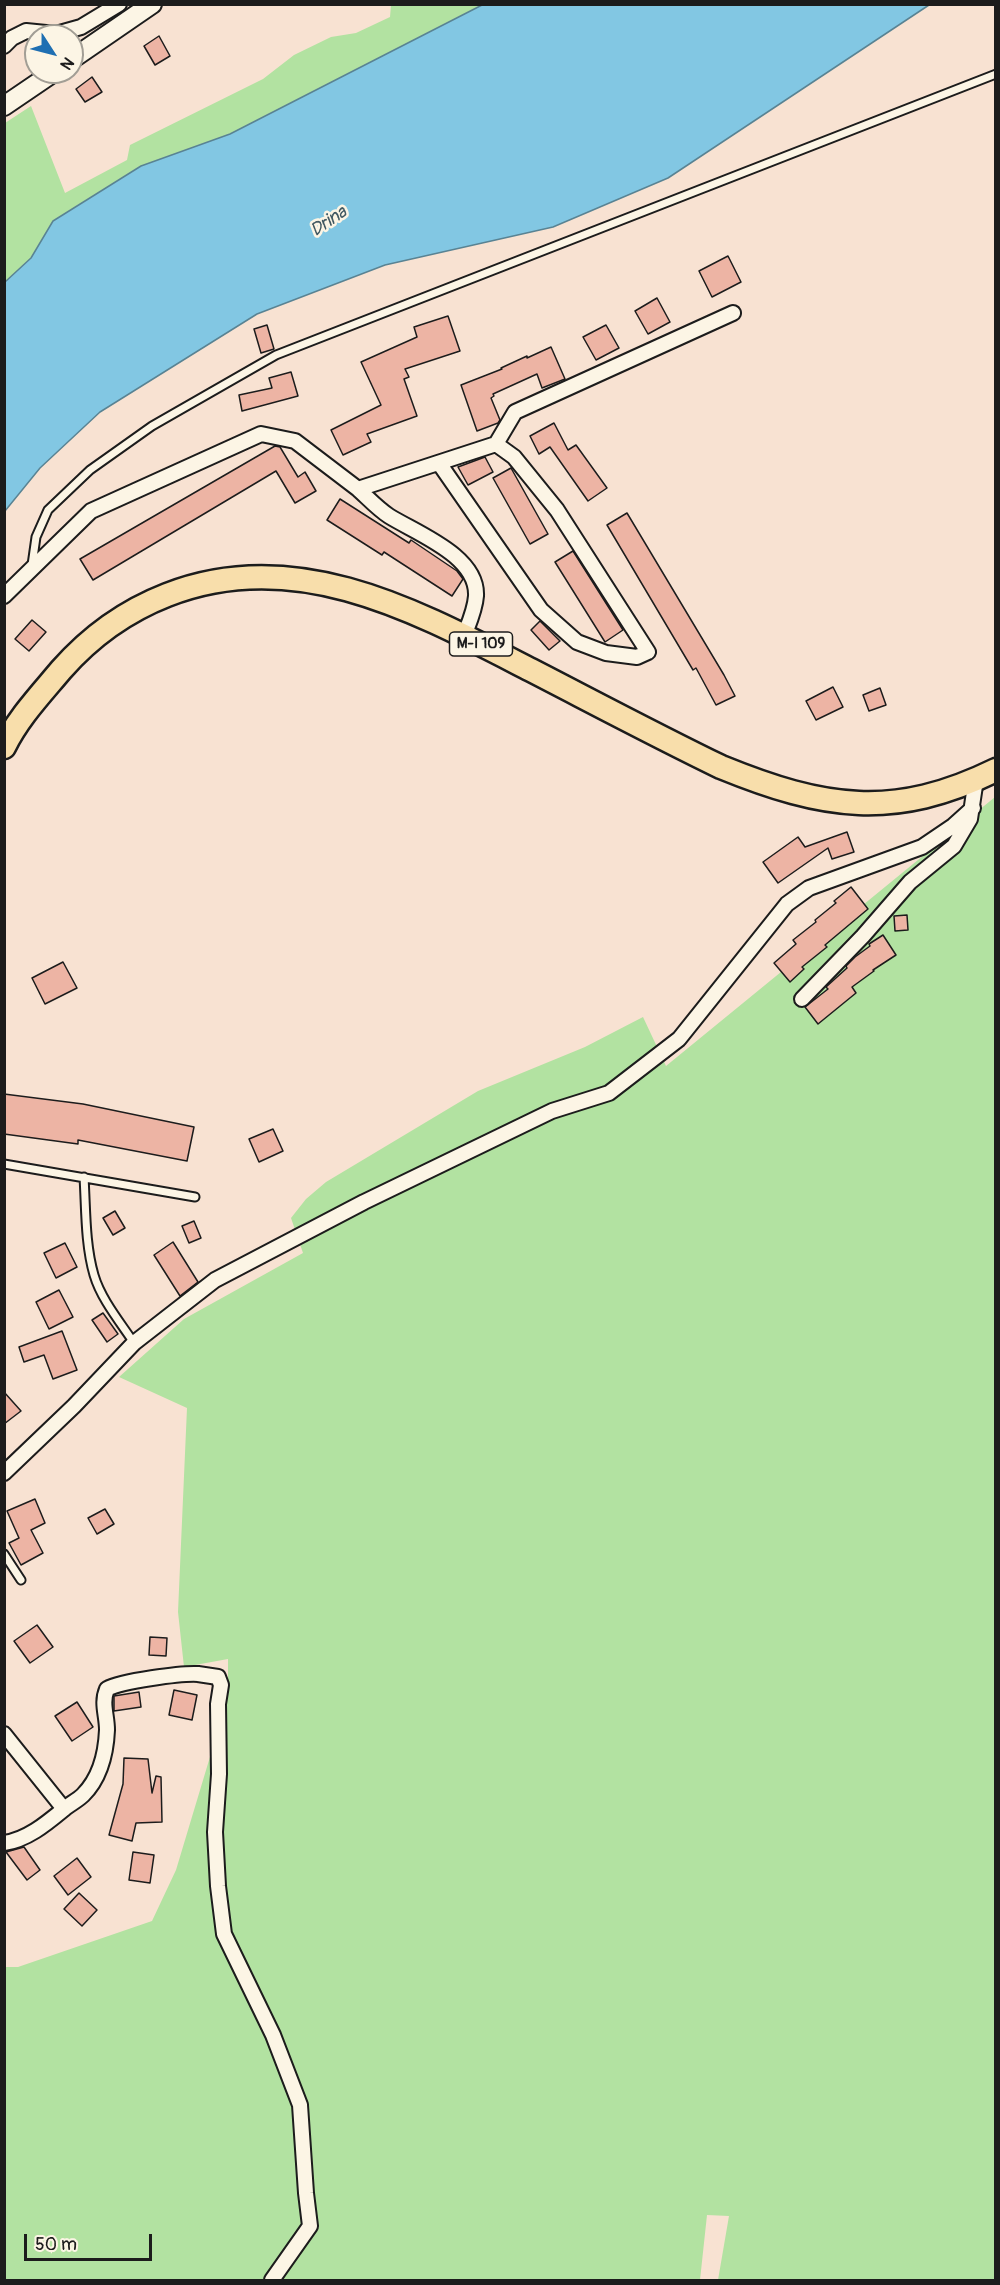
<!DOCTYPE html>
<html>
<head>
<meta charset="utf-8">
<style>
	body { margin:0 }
	#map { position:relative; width:1000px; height:2285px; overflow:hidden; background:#f8e2d2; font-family:Pangolin,sans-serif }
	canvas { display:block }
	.frame { position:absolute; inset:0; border:6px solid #1c1c1c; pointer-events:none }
	.north { position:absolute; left:24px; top:24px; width:60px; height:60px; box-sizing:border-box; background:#fcf5e5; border:2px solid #a29e95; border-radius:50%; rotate:126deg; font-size:16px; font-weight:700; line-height:24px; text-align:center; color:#1c1c1c }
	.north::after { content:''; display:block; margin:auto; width:21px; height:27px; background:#1f6fb2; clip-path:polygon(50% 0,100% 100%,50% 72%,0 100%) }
	.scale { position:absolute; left:24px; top:2234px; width:128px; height:27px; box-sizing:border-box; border:3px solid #1c1c1c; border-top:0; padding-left:8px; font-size:18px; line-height:21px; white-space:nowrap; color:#1c1c1c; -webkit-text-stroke:4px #fcf5e5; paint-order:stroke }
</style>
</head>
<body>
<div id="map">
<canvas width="1000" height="2285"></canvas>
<div class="frame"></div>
<div class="north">N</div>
<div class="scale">50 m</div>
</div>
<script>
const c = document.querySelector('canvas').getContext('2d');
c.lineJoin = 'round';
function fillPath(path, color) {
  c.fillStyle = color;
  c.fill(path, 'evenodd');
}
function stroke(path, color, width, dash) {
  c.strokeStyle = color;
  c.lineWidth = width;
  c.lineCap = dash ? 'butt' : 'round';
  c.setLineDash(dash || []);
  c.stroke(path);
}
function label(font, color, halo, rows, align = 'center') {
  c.font = font + ' Pangolin,sans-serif';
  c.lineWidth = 5;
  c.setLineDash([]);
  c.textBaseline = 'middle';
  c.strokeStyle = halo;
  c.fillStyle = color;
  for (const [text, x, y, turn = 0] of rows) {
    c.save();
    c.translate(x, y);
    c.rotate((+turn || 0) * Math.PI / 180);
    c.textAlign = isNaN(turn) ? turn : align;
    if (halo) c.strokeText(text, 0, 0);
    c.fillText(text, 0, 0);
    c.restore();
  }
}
fillPath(new Path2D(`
	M391 5H484L230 134 141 166 53 221 31 258 5 282V123L31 106 65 193 127 160 130 145 263 79 294 55 331 37 356 33 390 17Z
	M995 797V2280H718L729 2216 707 2215 700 2280H5V1967H18L152 1921 176 1870 228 1697V1659L184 1667 178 1612 187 1408 119 1377 184 1319 303 1253 291 1218 306 1199 326 1182 478 1091 585 1047 643 1017 666 1066Z`), '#b2e2a1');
const water = new Path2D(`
	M484 4 929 5 668 178 553 227 385 265 257 314 100 412 40 468 5 511V282L31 258 53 221 141 166 230 134Z`);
fillPath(water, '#82c7e3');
stroke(water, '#598393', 1.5);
const building = new Path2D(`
	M159 36 170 56 155 65 144 46Z
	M92 77 102 92 85 102 76 89Z
	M728 256 741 282 712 297 699 271Z
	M657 298 670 322 648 334 635 311Z
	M448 316 460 351 405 369 409 377 404 379 417 416 367 434 371 442 343 455 331 430 381 405 361 362 417 337 414 327Z
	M267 325 274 349 261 353 254 329Z
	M606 325 619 348 596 360 583 337Z
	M551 347 565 379 542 388 537 374 493 394 494 396 491 398 500 420 498 423 477 431 461 385 502 369 501 368 527 356V358Z
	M291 372 298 396 242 411 239 395 272 388 269 378Z
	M554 423 568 450 576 445 607 488 588 501 550 447 539 454 530 436Z
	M275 446 280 447 298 477 305 472 316 491 295 503 276 471 93 580 80 559Z
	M485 457 493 472 468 485 458 467Z
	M511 468 548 534 530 544 493 478Z
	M340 499 409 543 411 540 457 571 463 579 452 596 384 552 382 555 327 520Z
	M627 513 724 675 735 696 716 705 696 668 693 670 607 525Z
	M573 551 623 630 605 642 555 562Z
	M32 620 46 632 29 651 15 639Z
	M540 621 560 641 549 650 531 630Z
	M833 687 843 707 816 720 806 701Z
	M880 688 886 705 869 711 863 695Z
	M847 832 854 852 832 859 828 848 778 883 763 862 798 837 805 847Z
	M851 887 868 909 825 945 827 947 802 967 804 969 790 982 774 963 796 944 793 940 816 922 815 920 836 903 834 901Z
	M907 915 908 930 895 931 894 916Z
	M883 935 896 955 873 970 874 971 852 987 856 993 818 1024 805 1007 828 989 826 987 847 968 846 966 855 957 870 946 869 944Z
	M63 962 77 988 45 1004 32 978Z
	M4 1094 83 1104 194 1127 187 1161 78 1140V1144L4 1134Z
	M273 1129 283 1151 259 1162 249 1139Z
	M115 1211 125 1228 113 1235 103 1218Z
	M194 1221 201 1238 189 1243 182 1226Z
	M173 1242 198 1282 180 1296 154 1255Z
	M65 1243 77 1267 56 1278 44 1253Z
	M59 1290 73 1317 49 1329 36 1302Z
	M103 1313 118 1334 107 1342 92 1320Z
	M62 1331 77 1370 53 1379 44 1355 24 1362 19 1347Z
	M4 1392 21 1411 4 1424Z
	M35 1499 45 1523 31 1530 43 1553 21 1565 9 1543 19 1538 7 1511Z
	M105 1509 114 1524 97 1534 88 1518Z
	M37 1625 53 1647 30 1663 14 1641Z
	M150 1637 167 1638 166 1656 149 1655Z
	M174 1690 197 1695 192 1720 169 1715Z
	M139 1692 141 1707 114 1711V1696Z
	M77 1702 93 1727 72 1741 55 1716Z
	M124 1758 148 1759 152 1793 156 1776 161 1777 162 1822 136 1823 132 1841 109 1835 123 1784Z
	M24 1847 40 1870 27 1880 6 1852Z
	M133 1852 154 1855 150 1883 129 1880Z
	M77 1858 91 1877 68 1895 54 1876Z
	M79 1893 97 1910 82 1926 64 1909Z`);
fillPath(building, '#edb4a4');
stroke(building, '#1c1c1c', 1.5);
const service = new Path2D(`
	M32 565 36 537 48 510 90 470 152 426 276 355 996 74
	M4 1164 195 1197
	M84 1177C86 1209 85 1244 94 1275 101 1299 120 1322 134 1343
	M4 1554 21 1580`);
const minor = new Path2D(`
	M4 46 12 38 26 31 56 34 81 27 119 4
	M496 444 515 412 733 313
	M358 489C368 498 378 509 389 516 418 534 478 556 476 596 475 610 469 623 464 636
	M4 596 91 511 261 434 295 441 358 489 496 444 514 457 557 510 648 652 637 657 606 653 577 642 541 610 439 463
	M802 999 863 936 910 882 954 846 970 819 976 779
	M4 1473 74 1406 134 1343 215 1280 364 1202 552 1111 609 1093 679 1039 787 904 809 888 922 847 953 826 973 808
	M4 1734 64 1809C47 1823 27 1840 4 1843
	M64 1809C70 1804 78 1800 83 1795 100 1778 106 1753 107 1730 107 1715 101 1703 107 1689 121 1681 182 1673 198 1674 205 1675 211 1676 218 1677L221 1685 218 1704 219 1774 215 1832 218 1886 224 1934 273 2035 300 2105 306 2193 310 2226 272 2280`);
const tertiary = new Path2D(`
	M72 59 152 4
	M4 106 54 72`);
const primary = new Path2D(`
	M4 747C18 718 41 694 61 670 90 637 126 611 167 595 296 544 418 612 531 670 595 703 657 736 721 767 824 809 894 820 996 770`);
stroke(service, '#1c1c1c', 11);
stroke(minor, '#1c1c1c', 18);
stroke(tertiary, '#1c1c1c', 22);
stroke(primary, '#1c1c1c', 27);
stroke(service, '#fcf5e5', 7);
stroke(minor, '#fcf5e5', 14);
stroke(tertiary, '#fcf5e5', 18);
stroke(primary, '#f8deab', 22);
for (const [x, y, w] of [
	[481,644,63]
]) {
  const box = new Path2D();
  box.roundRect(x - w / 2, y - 12, w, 24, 4.5);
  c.fillStyle = '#fcf5e5';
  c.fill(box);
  stroke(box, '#1c1c1c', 1.5);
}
label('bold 15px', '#1c1c1c', null, [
	["M-I 109",481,644]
]);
label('italic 18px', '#405862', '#fcf5e5', [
	["Drina",329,222,-34]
]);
</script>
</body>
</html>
